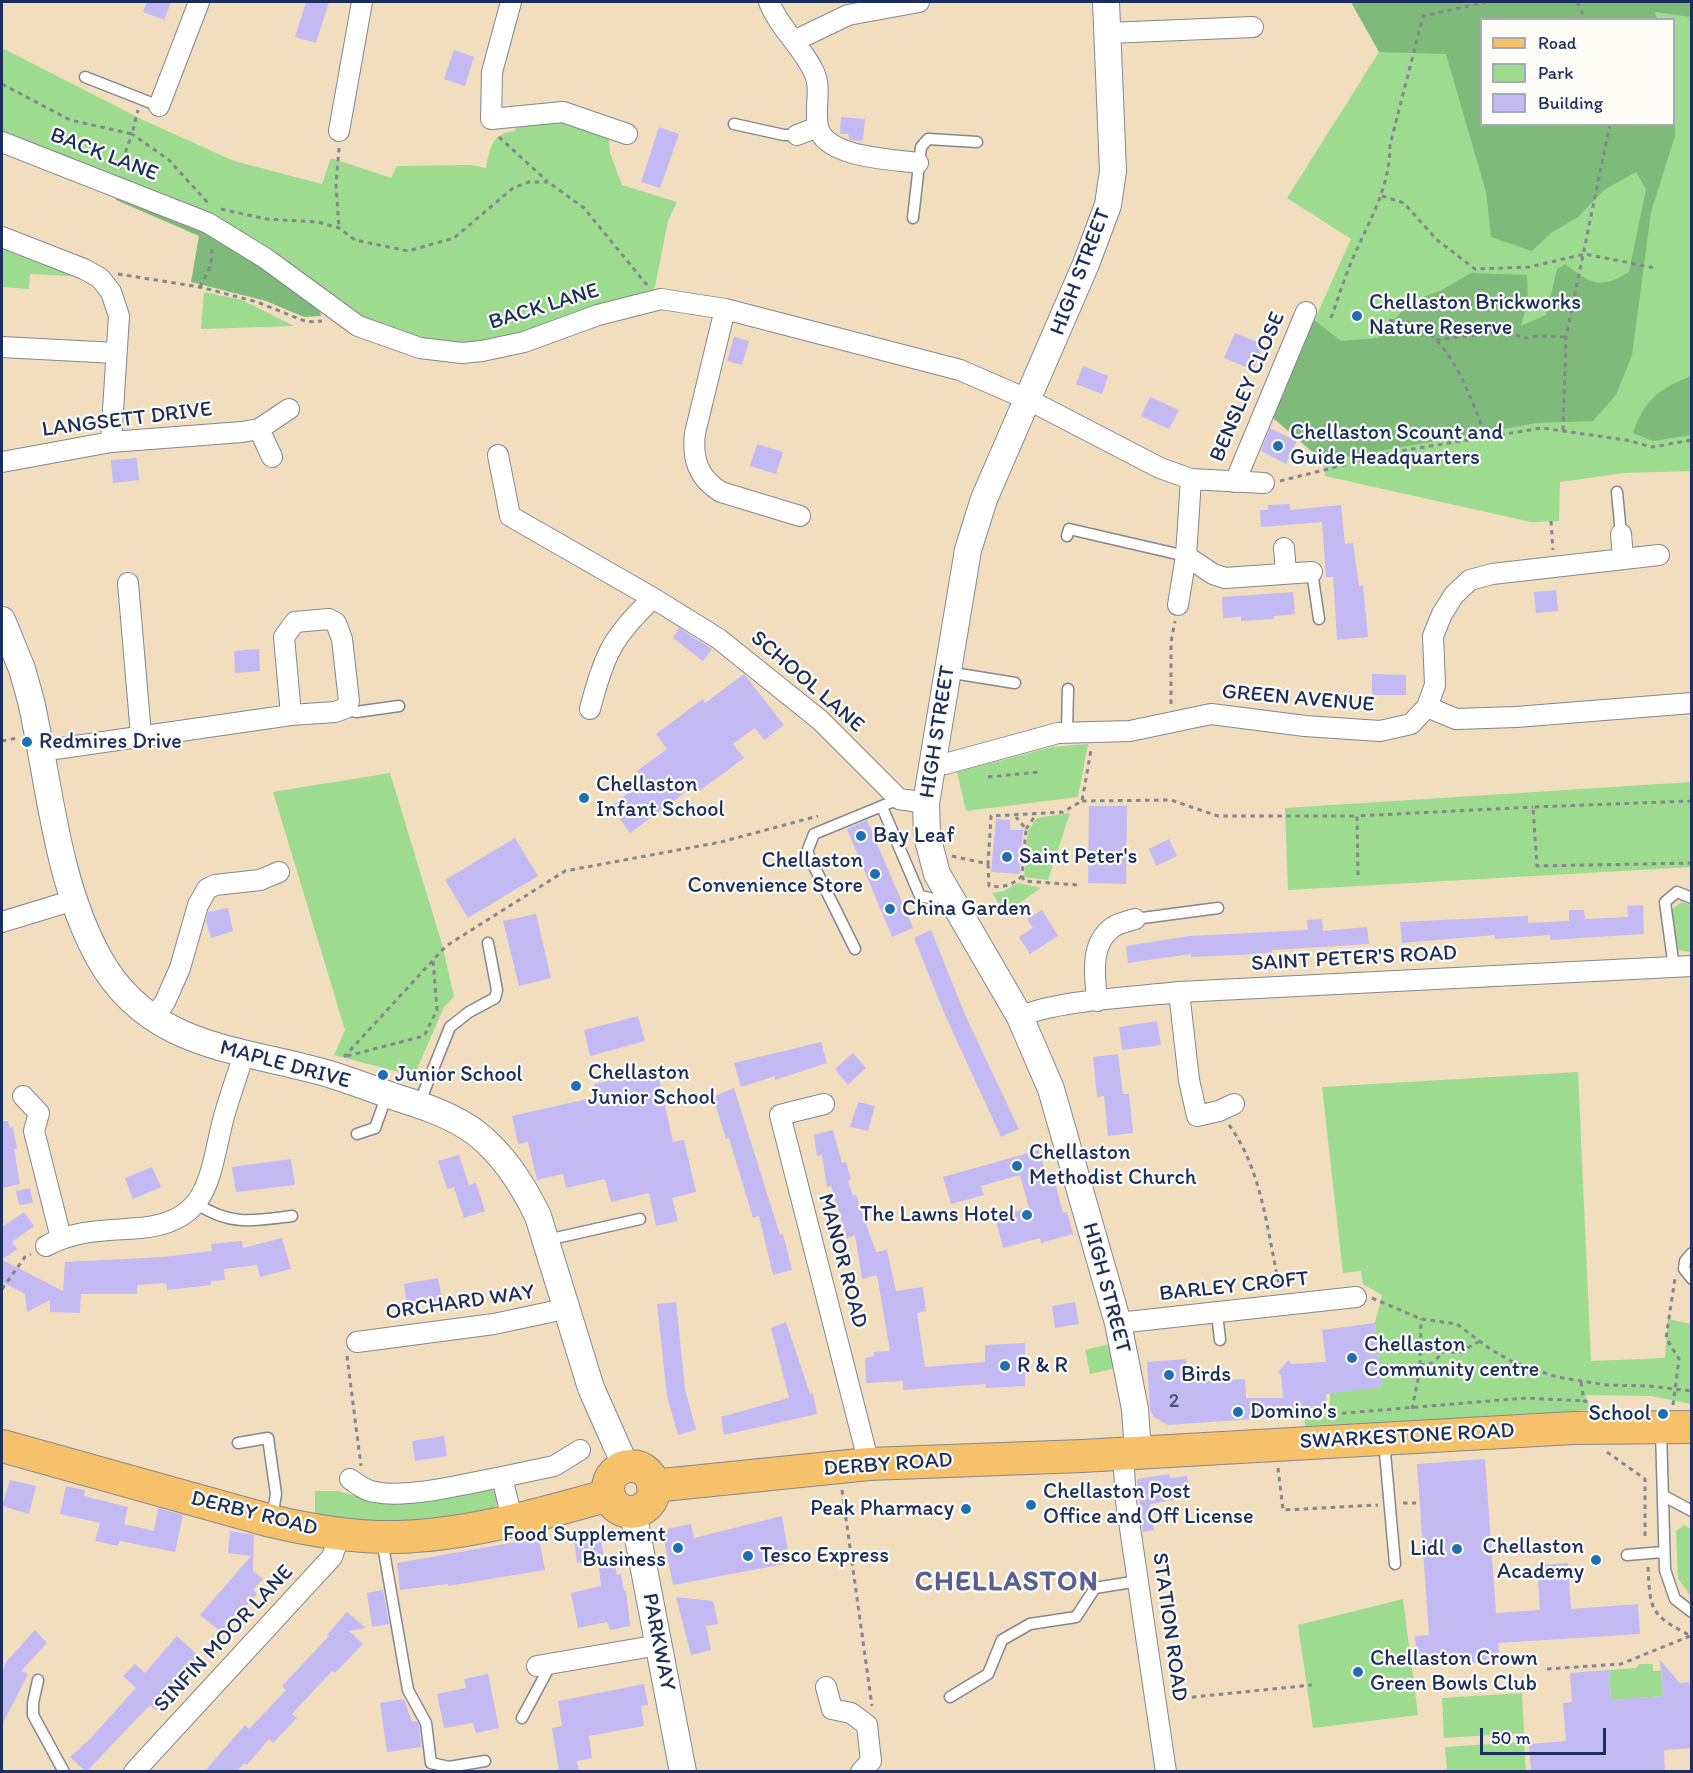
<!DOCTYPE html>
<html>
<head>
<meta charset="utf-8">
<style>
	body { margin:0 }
	#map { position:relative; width:1693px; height:1773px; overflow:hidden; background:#f0debf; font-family:Itim,sans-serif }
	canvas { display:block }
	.frame { position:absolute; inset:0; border:3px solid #1b2f5e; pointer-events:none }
	.legend { position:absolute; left:1480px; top:18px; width:195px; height:108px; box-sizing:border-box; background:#fdfcf7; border:2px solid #a3aaba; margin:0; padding:8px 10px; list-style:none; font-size:18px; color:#1b2f5e }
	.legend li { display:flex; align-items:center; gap:12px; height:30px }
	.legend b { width:30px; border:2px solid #a3aaba }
	.scale { position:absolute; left:1480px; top:1728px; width:126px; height:27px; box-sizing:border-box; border:3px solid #1b2f5e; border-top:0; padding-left:8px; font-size:18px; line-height:21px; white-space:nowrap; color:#1b2f5e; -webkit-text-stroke:4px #fdfcf7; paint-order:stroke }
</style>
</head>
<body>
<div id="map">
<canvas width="1693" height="1773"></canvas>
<div class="frame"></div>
<ul class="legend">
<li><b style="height:8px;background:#f5c16b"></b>Road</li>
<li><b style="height:16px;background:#9ddb8f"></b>Park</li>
<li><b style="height:16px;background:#c4baf3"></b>Building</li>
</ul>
<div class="scale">50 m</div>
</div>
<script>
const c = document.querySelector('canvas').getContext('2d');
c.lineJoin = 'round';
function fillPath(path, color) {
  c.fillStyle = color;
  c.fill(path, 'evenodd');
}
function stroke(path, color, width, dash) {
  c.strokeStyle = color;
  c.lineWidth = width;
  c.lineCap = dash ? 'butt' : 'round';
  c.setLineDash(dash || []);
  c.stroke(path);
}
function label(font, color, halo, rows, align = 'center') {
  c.font = font + ' Itim,sans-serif';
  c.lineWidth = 4.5;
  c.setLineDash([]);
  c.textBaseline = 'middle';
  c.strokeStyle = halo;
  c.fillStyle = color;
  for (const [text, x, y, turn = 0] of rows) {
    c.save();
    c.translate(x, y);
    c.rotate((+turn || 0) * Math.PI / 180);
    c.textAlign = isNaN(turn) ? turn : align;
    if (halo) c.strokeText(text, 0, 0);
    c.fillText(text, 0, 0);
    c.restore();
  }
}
fillPath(new Path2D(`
	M1351 2H1691V471L1624 473 1560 482 1559 521 1531 522 1325 476 1323 461 1271 416 1351 239 1287 198 1379 52ZM1482 20H1674V124H1482Z
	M2 48 143 120 234 161 322 184 331 158 391 178 397 166 470 165 486 168C490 147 492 133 515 131L517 124 556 119 609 138 610 153 622 185 677 202 668 221 655 287 646 296 479 346 443 344 364 323 340 306 2 134Z
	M2 244 89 277 30 274 29 289 2 287Z
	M204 292 242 300 294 326 201 329Z
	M1088 744 1078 797 966 811 957 772 1052 747Z
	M390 773 442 944 454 997 444 1007 414 1076 334 1055 345 1030 273 792Z
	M1691 782V867L1288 890 1285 808Z
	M1070 813 1048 880 1024 877 1028 831 1037 818Z
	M1018 883 1041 888 1005 913 992 893 1004 891Z
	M1682 902 1691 905V952L1679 950 1675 940 1672 909Z
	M1578 1072 1591 1361 1665 1358 1668 1319 1691 1324V1404L1652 1396 1586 1395 1590 1410 1305 1429V1419L1324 1417 1330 1410V1393L1382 1387 1375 1323 1382 1295 1363 1284 1361 1271 1343 1273 1322 1087Z
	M1110 1344 1116 1368 1090 1374 1085 1350Z
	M489 1487 499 1497 500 1502C476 1529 352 1522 315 1520V1491H338L369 1500Z
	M1684 1525 1691 1529V1596L1678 1579 1676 1531Z
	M1403 1599 1418 1715 1313 1728 1298 1625Z
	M1639 1664H1653V1671H1661L1663 1696 1611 1700 1609 1670 1636 1668Z
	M1522 1693 1524 1733 1444 1738 1442 1698Z
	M1524 1742 1526 1771H1447L1445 1747Z`), '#9ddb8f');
fillPath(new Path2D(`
	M1351 2H1691V17L1655 12 1657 19 1482 20V124H1674V89L1675 136 1651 212 1632 355 1616 395 1593 421 1537 423 1323 461 1271 416 1313 319 1341 341 1378 338 1411 301 1440 291 1471 273 1527 275 1528 300 1521 326 1546 315 1557 269 1565 264C1592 284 1599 290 1629 272L1646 189 1636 172 1604 190 1578 217 1551 233 1532 251 1491 237 1486 192 1446 54 1379 52Z
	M118 192 204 226 318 304 321 316 304 317 266 301 191 282 199 236 116 200Z
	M1691 376V435L1653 441 1633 433C1645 399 1659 389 1691 376Z`), '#7ebb7a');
fillPath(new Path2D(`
	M147 2H171L164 20 143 12Z
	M306 2H329L316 43 295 37Z
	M454 50 474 57 465 86 444 79Z
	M841 117 865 119 863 141 850 140 848 134H840Z
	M659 127 679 134 660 188 641 182Z
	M1235 333 1264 345 1253 370 1224 358Z
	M734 337 749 341 742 365 727 361Z
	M1083 366 1108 376 1102 394 1076 384Z
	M1150 397 1179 410 1169 429 1141 416Z
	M1270 428 1297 441 1286 464 1261 451Z
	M757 444 783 452 776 474 750 466Z
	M137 458 139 480 113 483 111 460Z
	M1290 504V510L1341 505 1345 544 1353 543 1359 586H1363L1368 637 1337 640 1333 577H1326L1322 522 1261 527 1260 510H1268V505Z
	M1556 590 1558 611 1536 613 1534 592Z
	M1293 592 1295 614 1274 616V619L1241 621V617L1223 618 1222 597Z
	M679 628 712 649 703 661 673 638Z
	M259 649 260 671 235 673 234 651Z
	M744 674 784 725 764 740 755 728 733 744 744 758 698 792 694 786 630 833 611 806 644 781 637 771 667 749 656 734 703 699 705 703Z
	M1372 674 1406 675V695H1372Z
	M1089 806H1127L1126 884 1088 883Z
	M996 819 1010 820V830H1023L1020 874 991 872Z
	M867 820 913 928 892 937 847 829Z
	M515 838 538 876 468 918 445 880Z
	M1169 839 1177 856 1156 866 1149 849Z
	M1643 905 1644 934 1550 940V935L1495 939V935L1402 943 1400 922 1528 916V923L1569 921V910H1584L1585 919 1628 917 1627 906Z
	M228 908 233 931 211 938 206 921 208 912Z
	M1042 910 1058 936 1030 954 1019 937 1033 928 1027 919Z
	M536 914 551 978 519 986 503 921Z
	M1322 919 1323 931 1367 927 1369 944 1272 950V953L1238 955 1191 957V954L1128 963 1126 946 1190 936 1308 930 1307 920Z
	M931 930 966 1017 1019 1129 1001 1137 945 1015 914 938Z
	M638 1016 645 1041 590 1056 584 1030Z
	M1157 1021 1161 1045 1122 1050 1119 1027Z
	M821 1042 827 1063 775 1080V1076L741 1087 734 1063Z
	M853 1053 866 1068 848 1085 835 1069Z
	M1118 1054 1123 1094H1129L1133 1133 1108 1136 1104 1096 1097 1097 1093 1057Z
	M657 1069 673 1142 684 1140 696 1192 672 1198 678 1221 656 1226 649 1193 611 1202 605 1179 566 1188 563 1174 537 1180 528 1142 518 1144 512 1116 596 1097 594 1084Z
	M734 1088 780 1235 783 1234 792 1270 773 1275 759 1216 753 1218 729 1138 726 1139 713 1097Z
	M858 1102 875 1106 868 1131 850 1127Z
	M2 1121H8L10 1128 13 1127 17 1149H14L20 1184 2 1188Z
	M833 1130 842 1163 846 1162 851 1179 848 1181 853 1196 856 1195 876 1252 887 1250 896 1291 923 1287 926 1311 917 1313 925 1367 985 1362V1345L1025 1343V1386L986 1388V1384L903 1390V1381L866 1383 865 1358 874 1356V1352L890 1351 877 1275 862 1279 855 1235 847 1238 831 1186 827 1187 822 1155 817 1156 814 1135Z
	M1039 1150 1049 1185 1055 1183 1063 1213 1067 1212 1073 1234 1041 1243 1040 1238 1003 1248 995 1217 1029 1208 1020 1175 981 1186 984 1195 951 1204 943 1177Z
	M459 1155 469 1185 476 1183 485 1211 464 1218 454 1187 447 1189 438 1161Z
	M291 1159 295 1185 236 1192 232 1167Z
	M152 1167 161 1187 133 1199 125 1178Z
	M30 1188 33 1203 19 1205 16 1191Z
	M24 1212 34 1226 12 1242 17 1249 2 1260V1227Z
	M282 1238 291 1269 260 1277 257 1265 224 1269 225 1280 211 1281V1285L167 1290 166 1283 137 1285V1294H81L80 1313 50 1312V1300L27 1312 25 1294 2 1282V1260L63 1291 65 1262 163 1257 212 1251 211 1244 242 1241 243 1248Z
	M438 1278 442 1300 407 1305 404 1284Z
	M676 1302 685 1389 696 1430 678 1435 667 1396 657 1304Z
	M1075 1302 1079 1324 1055 1328 1052 1306Z
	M786 1322 810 1394 813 1393 817 1414 724 1435 721 1417 789 1398 771 1328Z
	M1375 1323 1382 1387 1326 1394 1327 1408 1267 1413V1418L1168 1425 1154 1417 1150 1410 1147 1362 1186 1359 1188 1382 1245 1379 1246 1398H1283L1281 1375 1278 1372 1288 1360 1291 1364 1326 1362 1322 1330Z
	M444 1436 447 1456 415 1461 412 1441Z
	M1485 1459 1496 1613 1540 1610 1537 1565 1568 1563 1571 1609 1638 1604 1640 1634 1498 1643 1500 1661 1417 1667 1415 1636 1429 1635 1417 1464Z
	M1170 1474V1478L1187 1476 1191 1497 1150 1504 1154 1530 1143 1532 1137 1479Z
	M10 1480 36 1486 29 1514 2 1506Z
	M66 1486 85 1490 84 1496 128 1507 124 1524 154 1531 158 1508 183 1515 175 1552 120 1541 118 1546 95 1541 100 1523 60 1514Z
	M782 1516 790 1563 673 1585 662 1530 691 1524 694 1538Z
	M230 1531 254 1535 253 1571 263 1579 253 1590 257 1594 222 1633 200 1615 251 1556 228 1553Z
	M600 1534 604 1558 577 1563 574 1539Z
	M539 1538 545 1570 448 1586V1584L400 1590 397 1563Z
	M613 1557 617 1575 621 1574 624 1591H626L630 1626 610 1630 607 1622 578 1628 571 1593 601 1586 598 1560Z
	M383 1590 389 1624 372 1627 367 1593Z
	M676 1597 713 1601 718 1624 706 1626 711 1650 691 1655Z
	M347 1612 366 1628 349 1631 363 1644 335 1673 332 1671 292 1714 297 1718 273 1743 269 1739 247 1765 244 1763 236 1772H204L245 1725 249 1729 286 1690 282 1686 330 1635 326 1636Z
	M35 1630 47 1643 21 1671 28 1674 2 1725V1672L6 1662Z
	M177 1636 199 1656 165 1692 169 1696 155 1710 150 1705 86 1772 70 1757 89 1740 136 1688 123 1676 135 1664 145 1673Z
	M1660 1660 1680 1683 1689 1682 1692 1695V1748L1664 1750 1665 1772H1531L1529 1744 1566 1741 1563 1703 1572 1702 1570 1673 1609 1670 1611 1700 1663 1696Z
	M488 1674 499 1728 476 1733 473 1723 444 1728 437 1694 466 1688 464 1679Z
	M644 1684 648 1705 641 1706 644 1726 589 1736 592 1758 577 1761 579 1772H559L552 1728 562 1726 558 1701Z
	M404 1699 412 1722 417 1721 419 1725 421 1747 387 1752 380 1703Z`), '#c4baf3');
const service = new Path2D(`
	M85 77 159 106
	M734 124 784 135H797
	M913 218 921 147 928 139 977 142
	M1617 492 1621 534
	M1067 536 1069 529 1186 556
	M1312 572 1319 619
	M947 672 1015 683
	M346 708 356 712 399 706
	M1067 733 1068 689
	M882 807 920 896 934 899 946 891
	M1135 919 1218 908
	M855 949 807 852 814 834 899 799
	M1674 968 1665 902 1677 892 1692 898
	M419 1104 450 1027 469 1012 495 998 497 990 488 943
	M357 1134 375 1128 387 1095
	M197 1204C231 1226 253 1221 292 1216
	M547 1240 640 1219
	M1692 1253 1685 1261 1684 1269 1692 1279
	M1217 1313 1220 1340
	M1661 1430 1665 1570 1675 1599 1692 1612
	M1384 1441 1395 1564
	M238 1443 268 1438 276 1494 272 1518
	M1664 1496 1692 1511
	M382 1540 408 1690 426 1723 431 1763 449 1767 485 1761
	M1627 1555 1663 1552
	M38 1680 33 1703V1715L64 1772
	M950 1697 988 1674 1002 1640 1030 1624 1076 1617 1095 1588 1138 1581
	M522 1718 551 1664`);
const minor = new Path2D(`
	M511 2 492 72 491 119 563 112 627 134
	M769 2C779 28 802 46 814 72 822 89 814 108 818 127 826 158 891 159 918 163
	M1108 33 1253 27
	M796 40 848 15 919 2
	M159 106 199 2
	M339 131 362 2
	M797 135 818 127
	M2 142 208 223 265 258 358 326 420 348 462 353 482 351 524 342 598 315 661 299 725 309 960 370 1029 400 1160 468 1191 479 1264 483
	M2 237 84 269 100 278 111 292 119 316 111 442
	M725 309 695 433C692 459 698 478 721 492L800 516
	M2 347 116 353
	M259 429 272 457
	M498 455 510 516 653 598 719 639 820 720 899 799 926 803
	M2 462 111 442 242 432 259 429 289 409
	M1235 482 1306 312
	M1621 534 1623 557
	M1284 548 1286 573
	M1186 556 1213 574 1225 578 1312 572
	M128 583 141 735
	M1178 605 1186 556 1191 479
	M1427 707 1435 685 1433 636 1442 614 1454 595 1470 580 1492 574 1659 555
	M590 709C604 655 612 637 653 598
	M41 751 291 715 335 712 346 708 349 701 342 639 336 623 329 619 295 622 284 637 291 715
	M932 763 945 764 1058 733 1130 731 1211 714 1305 726 1380 731 1411 724 1427 707 1456 719 1516 717 1692 703
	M2 922 74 900
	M1179 992 1189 1080 1197 1116 1219 1111 1234 1104
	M1097 1001C1095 976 1089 944 1113 927 1119 923 1129 921 1135 919
	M154 1017 165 1002 180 968 198 905 207 889 215 885 260 880 279 872
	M1020 1017C1056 1000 1137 997 1179 992L1692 966
	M23 1096 39 1113 34 1131 61 1238
	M824 1104 780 1115 869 1464
	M46 1246C78 1229 105 1231 140 1228 210 1222 209 1176 223 1120 229 1098 237 1076 244 1054
	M1118 1323 1356 1297
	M357 1342 494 1324 569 1308
	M1123 1453 1126 1501 1166 1772
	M350 1479C358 1485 366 1491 375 1492 409 1499 467 1483 502 1477
	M512 1519 502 1477 554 1466 580 1450
	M537 1666 659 1645
	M826 1687 832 1709 851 1713 867 1725 871 1761 861 1772
	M134 1772 332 1557 340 1534`);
const tertiary = new Path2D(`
	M1106 2 1113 171 1108 205 1086 264 984 499 968 550 926 803 927 836 937 874 1020 1017 1051 1089 1118 1323 1135 1409 1138 1452
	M2 620 22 669 31 701C50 786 56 880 99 958 150 1050 241 1048 329 1074 352 1081 375 1090 398 1098 424 1106 454 1116 476 1133 503 1154 523 1185 538 1216L591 1388 626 1467
	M633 1512 683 1772`);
const primary = new Path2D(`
	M2 1446 271 1521C313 1531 355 1538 398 1537 469 1535 541 1514 609 1495
	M608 1489a23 23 0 1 1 46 0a23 23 0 1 1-46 0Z
	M653 1486 869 1464 1082 1456 1573 1428 1692 1427`);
stroke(service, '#86868e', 13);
stroke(minor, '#86868e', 22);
stroke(tertiary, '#86868e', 28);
stroke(primary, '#86868e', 34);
stroke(new Path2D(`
	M1577 2 1586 20
	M2 84 70 120 132 134 138 110
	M499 137 547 181
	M339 148 336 185 339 228
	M119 169 132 134 169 160 208 203
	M1382 196 1404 203 1436 239 1475 269 1529 267 1585 254 1655 268
	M221 209 266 219 318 222 339 228 355 240 408 251 454 238 513 188 529 182H548L584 208 647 285
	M118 274 200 287 257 302 307 322 322 321
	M200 287 211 265 212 246
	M1331 318C1338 299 1344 279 1352 260 1369 221 1390 188 1390 145L1423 16 1486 2
	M1380 322C1444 309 1467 391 1486 436
	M1436 340 1506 331 1525 338 1538 336 1566 337
	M1563 430 1566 337 1610 124
	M1280 481 1400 451 1542 428 1626 440 1652 447 1692 440
	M1551 521 1553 550
	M1171 704V642L1175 621
	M2 741 17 738
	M988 777 1039 772
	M1082 801 1171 800 1218 816H1357
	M1692 801 1533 807 1537 866 1692 863
	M1026 829 1035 816
	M952 856 988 864 991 816 1063 812 1082 801 1091 750
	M988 864 989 886C1003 888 1011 886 1022 876L1026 829 1016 817
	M1358 875 1357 816 1533 807
	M1022 876 1024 881 1078 885
	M347 1056 424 1036 437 1010 433 959
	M344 1057 446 946 565 871 721 842 818 816
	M1229 1125C1263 1171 1267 1233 1280 1288
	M2 1289 25 1257 31 1254
	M1372 1298 1421 1319 1457 1324 1490 1349 1511 1361 1557 1377 1606 1385 1649 1386 1692 1391
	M347 1356 361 1466
	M1420 1365 1432 1363 1445 1351 1459 1353 1478 1342
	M1581 1382 1584 1401 1591 1402
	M1673 1405 1679 1359 1666 1338 1675 1278
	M1412 1409 1420 1369 1421 1319
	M1333 1414 1526 1398 1584 1401
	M1607 1452 1645 1479V1540
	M1278 1468 1283 1510 1378 1505
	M842 1490 872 1706
	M1403 1503H1416
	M1648 1567C1650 1612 1651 1615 1691 1636
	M1547 1669 1621 1664 1690 1636
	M1174 1699 1312 1685`), '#86868e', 3, [4.5, 4.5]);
stroke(service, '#fff', 10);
stroke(minor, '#fff', 20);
stroke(tertiary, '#fff', 26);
stroke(primary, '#f5c16b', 32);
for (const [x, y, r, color] of [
	[1357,316,6,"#1f6fb2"],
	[1278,446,6,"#1f6fb2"],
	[27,742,6,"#1f6fb2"],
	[584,798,6,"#1f6fb2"],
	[861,836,6,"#1f6fb2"],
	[1007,857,6,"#1f6fb2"],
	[875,874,6,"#1f6fb2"],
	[890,909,6,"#1f6fb2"],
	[383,1075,6,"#1f6fb2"],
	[576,1086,6,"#1f6fb2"],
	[1017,1166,6,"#1f6fb2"],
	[1027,1215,6,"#1f6fb2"],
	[1352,1358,6,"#1f6fb2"],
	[1005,1366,6,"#1f6fb2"],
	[1169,1375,6,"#1f6fb2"],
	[1238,1412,6,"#1f6fb2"],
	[1663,1414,6,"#1f6fb2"],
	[1031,1505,6,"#1f6fb2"],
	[966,1509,6,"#1f6fb2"],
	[678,1548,6,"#1f6fb2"],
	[1457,1549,6,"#1f6fb2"],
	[748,1556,6,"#1f6fb2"],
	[1596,1560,6,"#1f6fb2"],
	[1358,1672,6,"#1f6fb2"]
]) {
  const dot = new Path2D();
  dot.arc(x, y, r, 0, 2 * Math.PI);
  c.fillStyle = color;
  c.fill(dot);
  stroke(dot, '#fdfcf7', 2);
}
label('20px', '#455283', null, [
	["2",1174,1402]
]);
label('22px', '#1b2f5e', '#fdfcf7', [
	["BACK LANE",104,155,21],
	["HIGH STREET",1081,272,-69],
	["BACK LANE",544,307,-17],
	["BENSLEY CLOSE",1248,387,-67],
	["LANGSETT DRIVE",127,420,-7],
	["SCHOOL LANE",807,682,41],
	["GREEN AVENUE",1298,699,5],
	["HIGH STREET",938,732,-81],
	["SAINT PETER'S ROAD",1354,959,-3],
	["MAPLE DRIVE",285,1065,15],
	["MANOR ROAD",842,1261,75],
	["BARLEY CROFT",1234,1287,-6],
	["HIGH STREET",1106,1288,75],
	["ORCHARD WAY",460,1303,-8],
	["SWARKESTONE ROAD",1407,1437,-3],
	["DERBY ROAD",888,1465,-4],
	["DERBY ROAD",254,1514,14],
	["STATION ROAD",1169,1627,82],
	["SINFIN MOOR LANE",224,1639,-47],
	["PARKWAY",658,1642,79]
]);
label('22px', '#1b2f5e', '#fdfcf7', [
	["Chellaston Brickworks",1369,303],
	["Nature Reserve",1369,328],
	["Chellaston Scount and",1290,433],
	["Guide Headquarters",1290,458],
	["Redmires Drive",39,742],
	["Chellaston",596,785],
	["Infant School",596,810],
	["Bay Leaf",873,836],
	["Saint Peter's",1019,857],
	["Chellaston",863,861,"right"],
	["Convenience Store",863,886,"right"],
	["China Garden",902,909],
	["Chellaston",588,1073],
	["Junior School",588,1098],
	["Junior School",395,1075],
	["Chellaston",1029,1153],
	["Methodist Church",1029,1178],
	["The Lawns Hotel",1015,1215,"right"],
	["Chellaston",1364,1345],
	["Community centre",1364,1370],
	["R & R",1017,1366],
	["Birds",1181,1375],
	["Domino's",1250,1412],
	["School",1651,1414,"right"],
	["Chellaston Post",1043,1492],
	["Office and Off License",1043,1517],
	["Peak Pharmacy",954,1509,"right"],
	["Food Supplement",666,1535,"right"],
	["Business",666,1560,"right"],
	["Chellaston",1584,1547,"right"],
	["Academy",1584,1572,"right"],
	["Lidl",1445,1549,"right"],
	["Tesco Express",760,1556],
	["Chellaston Crown",1370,1659],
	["Green Bowls Club",1370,1684]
], 'left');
c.letterSpacing = '1.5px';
label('bold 28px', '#566092', '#fdfcf7', [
	["CHELLASTON",1007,1583]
]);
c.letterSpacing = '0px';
</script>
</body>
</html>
